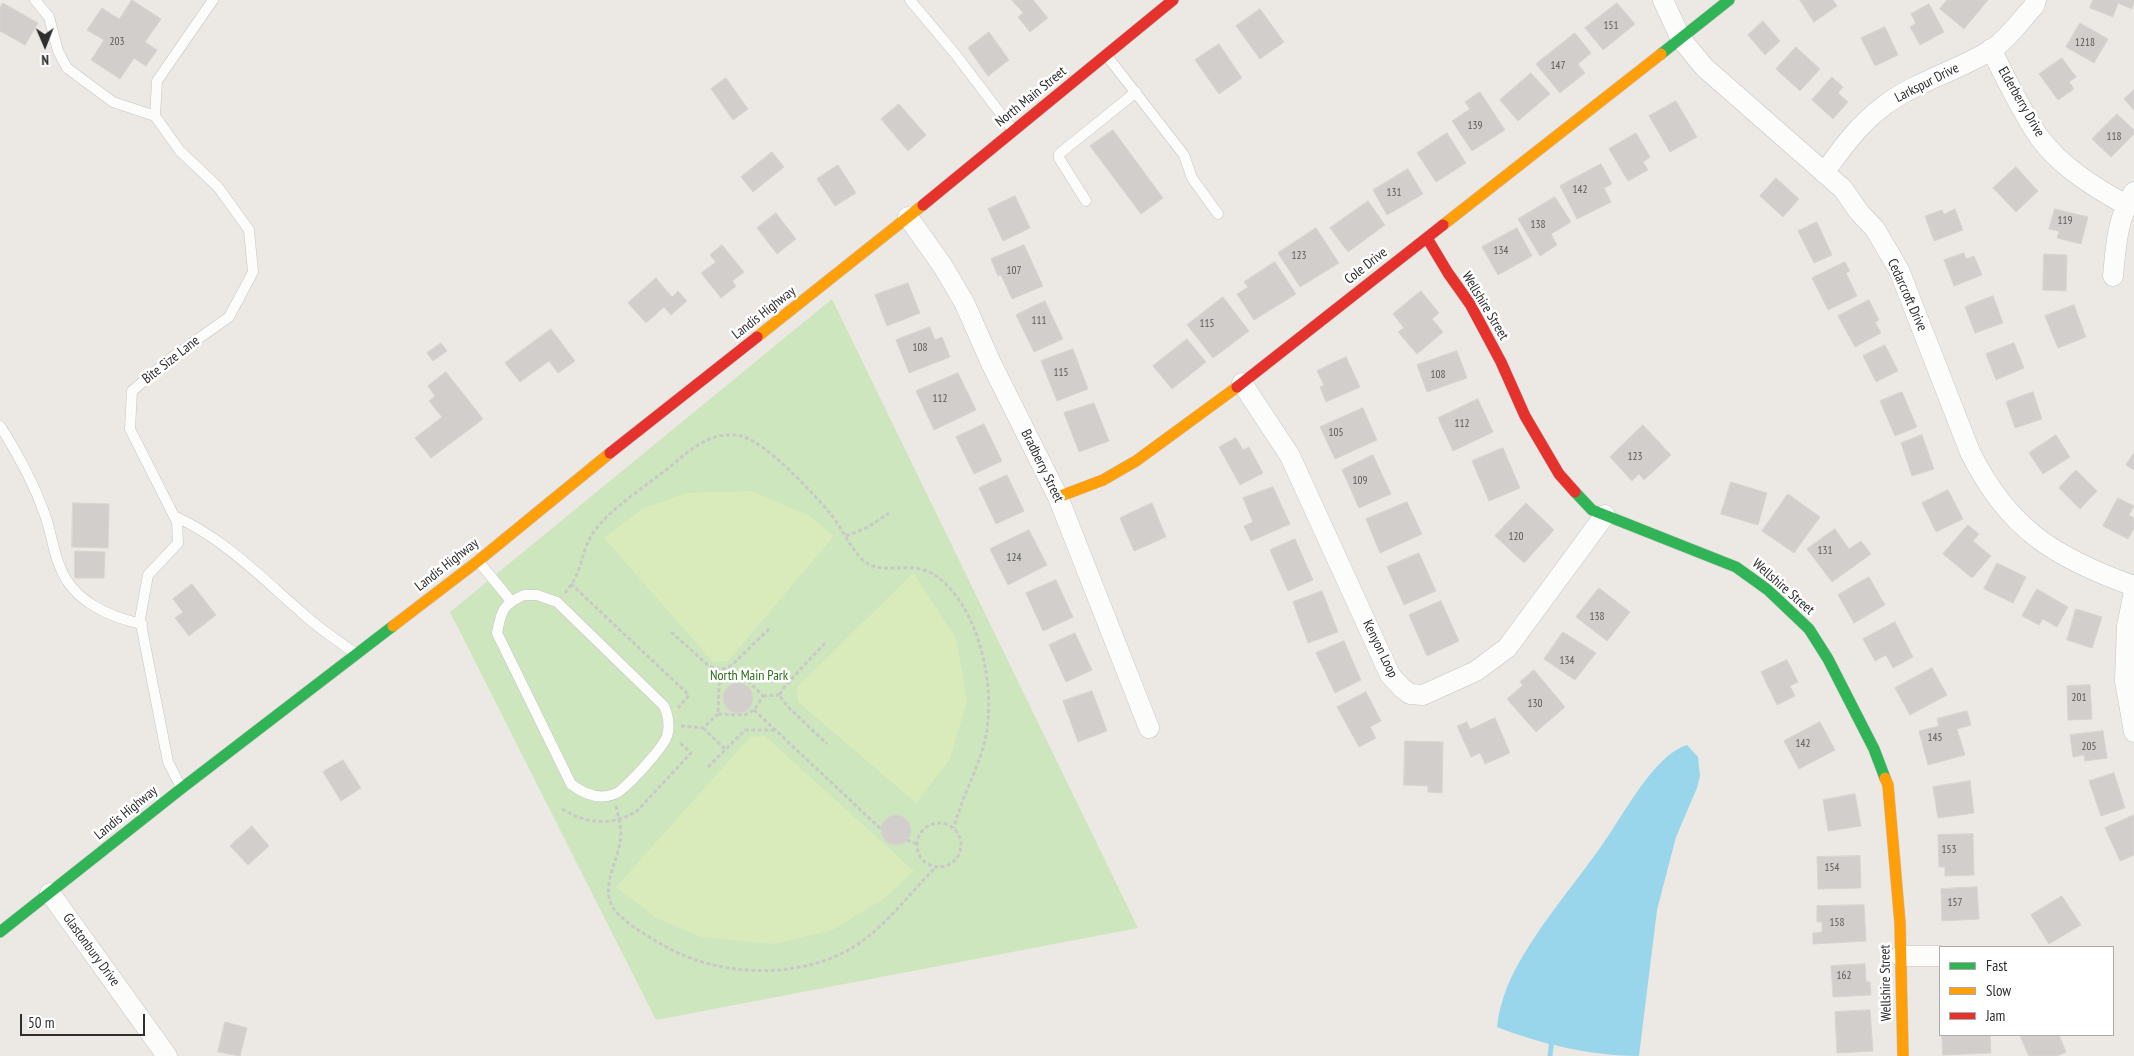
<!DOCTYPE html>
<html>
<head>
<meta charset="utf-8">
<style>
	body { margin:0 }
	#map { position:relative; width:2134px; height:1056px; overflow:hidden; background:#ece8e4; font-family:"PT Sans Narrow",sans-serif }
	canvas { display:block }
	.legend { position:absolute; left:1939px; top:946px; width:175px; height:90px; box-sizing:border-box; background:#fff; border:1px solid #ababab; margin:0; padding:6px 9px; list-style:none; font-size:15px; color:#2e2e2e }
	.legend li { display:flex; align-items:center; gap:10px; height:25px }
	.legend b { width:25px; border:1px solid #ababab }
	.north { position:absolute; left:20px; top:20px; width:50px; height:50px; -webkit-text-stroke:4px #fff; paint-order:stroke; rotate:179deg; font-size:14px; font-weight:700; line-height:20px; text-align:center; color:#2e2e2e }
	.north::after { content:''; display:block; margin:auto; width:18px; height:22px; background:#2e2e2e; clip-path:polygon(50% 0,100% 100%,50% 72%,0 100%) }
	.scale { position:absolute; left:20px; top:1014px; width:125px; height:22px; box-sizing:border-box; border:2px solid #2e2e2e; border-top:0; padding-left:6px; font-size:15px; line-height:18px; white-space:nowrap; color:#2e2e2e; -webkit-text-stroke:4px #fff; paint-order:stroke }
</style>
</head>
<body>
<div id="map">
<canvas width="2134" height="1056"></canvas>
<ul class="legend">
<li><b style="height:6px;background:#30b455"></b>Fast</li>
<li><b style="height:6px;background:#ff9f0a"></b>Slow</li>
<li><b style="height:6px;background:#e5322d"></b>Jam</li>
</ul>
<div class="north">N</div>
<div class="scale">50 m</div>
</div>
<script>
const c = document.querySelector('canvas').getContext('2d');
c.lineJoin = 'round';
function fillPath(path, color) {
  c.fillStyle = color;
  c.fill(path, 'evenodd');
}
function stroke(path, color, width, dash) {
  c.strokeStyle = color;
  c.lineWidth = width;
  c.lineCap = dash ? 'butt' : 'round';
  c.setLineDash(dash || []);
  c.stroke(path);
}
function label(font, color, halo, rows, align = 'center') {
  c.font = font + ' "PT Sans Narrow",sans-serif';
  c.lineWidth = 5;
  c.setLineDash([]);
  c.textBaseline = 'middle';
  c.strokeStyle = halo;
  c.fillStyle = color;
  for (const [text, x, y, turn = 0] of rows) {
    c.save();
    c.translate(x, y);
    c.rotate((+turn || 0) * Math.PI / 180);
    c.textAlign = isNaN(turn) ? turn : align;
    if (halo) c.strokeText(text, 0, 0);
    c.fillText(text, 0, 0);
    c.restore();
  }
}
fillPath(new Path2D(`
	M832 299 1138 928 656 1020 450 612Z`), '#cee6be');
fillPath(new Path2D(`
	M751 491 808 515 834 536 728 661 713 662 604 538 642 509 687 493Z
	M913 573 956 638 967 701 950 759 916 803 798 702 797 687Z
	M765 736 914 871 885 898 832 930 774 944 701 937 655 917 616 887 750 737Z`), '#d9eabb');
fillPath(new Path2D(`
	M1687 745 1698 757 1700 776 1697 788 1676 837 1657 910 1639 1056C1591 1056 1541 1044 1497 1027 1499 1009 1504 993 1512 976 1535 930 1570 890 1600 848 1621 820 1653 755 1687 745Z`), '#99d6ec');
stroke(new Path2D(`
	M1550 1056 1552 1039`), '#99d6ec', 5);
const building = new Path2D(`
	M132 0 161 19 145 42 157 50 146 66 134 58 120 79 91 60 104 40 87 30 102 8 119 19Z
	M1012 0H1033L1048 18 1030 32 1018 17 1023 13Z
	M1800 0H1833L1837 6 1814 22Z
	M1947 0H1988L1964 29 1940 9Z
	M2093 0H2134V3L2132 9 2118 3 2113 17 2090 8Z
	M3 3 38 23 25 45 0 31V8Z
	M1617 3 1635 24 1603 50 1585 28Z
	M1929 4 1944 32 1920 45 1910 27 1916 23 1911 14Z
	M1260 9 1284 42 1260 59 1236 26Z
	M1763 21 1780 41 1765 55 1748 35Z
	M2080 23 2108 39 2094 63 2066 47Z
	M1885 27 1898 55 1875 66 1861 38Z
	M989 32 1009 60 988 76 968 48Z
	M1575 33 1591 53 1578 64 1585 73 1560 93 1536 64Z
	M1219 44 1242 78 1219 94 1195 60Z
	M1796 47 1820 69 1800 91 1776 69Z
	M2062 58 2076 77 2069 82 2074 89 2058 100 2039 74Z
	M1531 73 1550 94 1518 121 1500 100Z
	M1832 77 1843 87 1838 93 1848 102 1833 119 1812 100Z
	M726 78 748 109 733 120 711 89Z
	M2134 90V110L2124 99Z
	M1480 92 1505 130 1472 151 1452 121 1470 109 1465 102Z
	M1676 101 1697 137 1670 152 1649 116Z
	M899 104 926 135 908 151 881 119Z
	M2117 114 2134 130V134L2111 157 2092 139Z
	M1113 130 1163 198 1141 214 1090 146Z
	M1447 133 1466 163 1436 182 1417 153Z
	M1636 133 1650 157 1643 162 1648 170 1628 181 1609 149Z
	M772 152 784 167 753 192 741 177Z
	M1601 164 1612 184 1604 188 1611 202 1577 219 1560 186Z
	M838 165 856 193 835 206 817 179Z
	M2016 167 2038 191 2016 212 1993 188Z
	M1408 169 1423 194 1387 215 1373 190Z
	M1776 178 1799 199 1783 217 1760 196Z
	M1015 196 1030 228 1003 241 988 209Z
	M1555 197 1571 222 1551 234 1557 245 1540 256 1518 219Z
	M1368 201 1385 225 1348 252 1330 228Z
	M1955 209 1963 230 1934 241 1925 216 1942 210 1944 214Z
	M2055 209 2088 217 2081 244 2057 238 2059 231 2049 229Z
	M776 213 796 239 777 254 757 228Z
	M1817 222 1832 255 1814 263 1798 231Z
	M1316 228 1339 263 1300 287 1278 253Z
	M1517 228 1532 256 1498 275 1482 247Z
	M722 245 744 272 732 281 736 286 721 298 701 273 716 262 710 255Z
	M1024 245 1043 286 1012 299 1001 275 998 276 991 259Z
	M1964 253 1966 259 1974 256 1982 275 1954 286 1944 260Z
	M2044 254 2067 255 2066 291 2043 290Z
	M1275 262 1296 294 1254 320 1237 294 1248 287 1244 282Z
	M1845 262 1850 271 1846 273 1857 296 1828 310 1812 278Z
	M656 278 672 297 678 291 687 301 671 315 664 307 646 323 628 303Z
	M908 283 920 313 887 326 875 295Z
	M1421 291 1439 313 1432 319 1443 332 1417 354 1398 332 1404 328 1393 314Z
	M1993 296 2003 323 1975 333 1965 307Z
	M1223 297 1249 331 1213 358 1187 325Z
	M1869 300 1879 320 1875 322 1881 333 1855 347 1838 316Z
	M1045 301 1063 339 1034 352 1016 315Z
	M2074 305 2086 337 2058 348 2045 316Z
	M930 327 935 340 942 337 950 357 909 373 896 340Z
	M551 329 575 361 558 373 549 361 520 382 505 363Z
	M1187 339 1206 362 1172 389 1153 366Z
	M441 343 447 351 433 361 427 353Z
	M2014 343 2024 368 1996 380 1986 354Z
	M1885 345 1898 371 1876 382 1863 356Z
	M1073 349 1088 389 1057 401 1041 361Z
	M1457 351 1467 378 1427 392 1417 365Z
	M1346 357 1360 387 1326 402 1320 387 1324 385 1317 371Z
	M446 372 483 419 431 458 415 438 442 417 429 401 435 396 428 386Z
	M958 373 976 410 934 430 916 391Z
	M1902 392 1917 427 1895 436 1880 401Z
	M2033 392 2042 419 2015 428 2006 402Z
	M1478 399 1493 432 1453 451 1438 418Z
	M1094 403 1109 441 1079 452 1064 413Z
	M1363 408 1377 440 1335 459 1320 427Z
	M984 424 1002 461 974 474 956 437Z
	M1643 425 1671 455 1644 480 1639 474 1632 481 1610 457Z
	M1922 435 1934 469 1912 476 1901 443Z
	M2056 435 2070 457 2043 474 2029 453Z
	M1236 438 1243 450 1249 447 1263 473 1240 485 1219 447Z
	M1503 448 1520 488 1489 501 1472 461Z
	M2134 453V470L2126 465Z
	M1373 455 1391 494 1359 508 1342 470Z
	M2076 470 2097 491 2080 509 2059 488Z
	M1007 475 1024 511 996 524 979 488Z
	M1731 482 1767 493 1758 525 1721 514Z
	M1273 487 1290 524 1251 541 1244 526 1253 522 1243 498Z
	M1948 490 1963 519 1936 532 1922 503Z
	M1788 494 1820 517 1794 553 1762 531Z
	M2118 498 2134 506 2129 515 2134 518V528L2128 539 2103 526Z
	M1407 502 1422 534 1380 553 1366 519Z
	M73 503 109 504 108 548 72 547Z
	M1152 503 1166 537 1134 551 1120 518Z
	M1526 503 1554 530 1524 563 1495 536Z
	M1968 525 1979 534 1973 541 1991 556 1972 578 1943 554Z
	M1835 529 1849 549 1861 541 1871 554 1832 582 1807 549Z
	M1029 530 1047 565 1008 585 990 549Z
	M1295 539 1313 580 1288 591 1270 550Z
	M75 551 105 552 104 578H75Z
	M1419 553 1436 591 1404 605 1387 567Z
	M1997 563 2026 577 2013 603 1984 589Z
	M1869 577 1885 605 1854 623 1838 595Z
	M1056 580 1073 617 1043 631 1026 593Z
	M192 584 216 615 189 636 175 618 183 612 173 599Z
	M1599 588 1630 612 1607 641 1576 617Z
	M2037 589 2068 607 2057 627 2043 619 2039 625 2022 616Z
	M1322 591 1338 632 1308 643 1293 602Z
	M1441 601 1459 641 1427 656 1409 615Z
	M2076 609 2102 617 2092 648 2067 640Z
	M1895 622 1913 657 1893 668 1886 655 1875 661 1863 639Z
	M1563 632 1596 653 1575 680 1544 659Z
	M1075 633 1092 670 1066 682 1049 645Z
	M1344 641 1361 680 1335 693 1316 653Z
	M1787 660 1798 682 1790 686 1795 696 1777 705 1761 672Z
	M1932 668 1947 695 1910 715 1895 688Z
	M1534 670 1565 707 1536 732 1507 699 1523 685 1520 682Z
	M723 698a15 15 0 1 1 30 0a15 15 0 1 1-30 0Z
	M2090 685 2092 719 2068 720 2067 686Z
	M1092 691 1107 731 1078 742 1063 701Z
	M1366 692 1381 721 1370 727 1376 738 1359 747 1337 707Z
	M1967 711 1971 725 1957 729 1965 755 1928 765 1919 731 1939 726 1937 719Z
	M1495 718 1510 753 1485 764 1480 753 1471 757 1457 726 1467 722 1470 729Z
	M1820 722 1835 750 1799 769 1784 741Z
	M2103 731 2107 758 2085 761 2084 755 2073 757 2070 735Z
	M1405 741 1443 742 1442 793 1428 792V786L1404 785Z
	M343 760 361 788 341 801 323 772Z
	M2114 773 2125 808 2101 816 2089 781Z
	M1970 781 1974 813 1938 818 1933 787Z
	M1855 794 1861 826 1828 831 1823 800Z
	M2134 815V855L2120 861 2105 828Z
	M881 830a15 15 0 1 1 30 0a15 15 0 1 1-30 0Z
	M252 826 269 846 248 865 230 846Z
	M1973 834 1974 875 1945 876V867H1939L1938 835Z
	M1860 856 1861 888 1818 889 1817 857Z
	M1977 887 1979 919 1942 921 1941 889Z
	M2062 896 2081 925 2049 944 2031 915Z
	M1864 905 1866 941 1813 944V933L1822 932V922H1817V906Z
	M1865 964 1866 982H1870L1871 995 1833 997 1831 966Z
	M1870 1010 1873 1051 1837 1053 1835 1012Z
	M225 1022 247 1028 240 1056 218 1052Z
	M1942 1035H1990L1991 1053 1943 1055Z
	M2020 1035H2059L2066 1052 2057 1056H2029Z`);
fillPath(building, '#d1cecb');
stroke(building, '#d7d4d0', 1);
const lane = new Path2D(`
	M35 0 49 17 58 51 67 68 113 102 155 116
	M910 0 956 55 1013 130
	M1107 56 1184 155 1192 178 1218 214
	M1086 201 1059 158V154L1136 92
	M0 426C18 454 34 484 45 515 51 532 53 550 60 567 73 601 109 617 142 624
	M174 516C223 538 260 576 300 611 317 627 336 640 355 653
	M479 562 511 601
	M524 595H537L557 602 664 706C668 715 670 726 667 736 663 748 632 781 621 790 618 793 612 795 607 796 593 798 581 792 571 784L497 633C501 611 503 604 524 595Z
	M181 787 168 762 140 619 148 575 178 543 177 522 130 429 132 391 171 358 229 317 253 272 249 230 218 187 180 151 155 116 157 81 213 0`);
const street = new Path2D(`
	M1663 0 1681 39 1704 67 1843 189 1859 212 1875 229 1899 270 1970 452C2008 529 2055 558 2134 586
	M1991 49C2006 79 2020 109 2039 137 2061 167 2094 187 2126 205
	M1824 173C1842 148 1860 123 1885 105 1917 81 1957 71 1991 50 2008 39 2020 21 2034 6L2036 0
	M908 217 942 265 964 302 991 363 1058 497 1149 728
	M2113 276C2116 246 2117 218 2134 192
	M1242 383 1290 456 1390 675 1402 688 1410 694 1423 695 1476 671 1507 648 1605 515
	M2134 592 2127 626 2125 681 2134 732
	M50 893 167 1056
	M1900 956H1940`);
const fast = new Path2D(`
	M1661 54 1729 0
	M1575 492 1592 510 1736 567 1768 590 1809 629 1828 659 1874 749 1885 778
	M0 932 182 788 393 626`);
const slow = new Path2D(`
	M1443 225 1661 54
	M757 337 923 205
	M1058 497 1103 480 1136 461 1237 387
	M393 626 478 561 610 453
	M1885 778 1888 785 1900 923 1903 1056`);
const jam = new Path2D(`
	M923 205 1173 0
	M1427 238 1448 273 1470 304 1501 362 1525 416 1559 474 1575 492
	M1237 387 1443 225
	M610 453 757 337`);
stroke(lane, '#c5c4c5', 11);
stroke(street, '#c5c4c5', 21);
stroke(fast, '#c5c4c5', 12);
stroke(slow, '#c5c4c5', 12);
stroke(jam, '#c5c4c5', 12);
stroke(new Path2D(`
	M846 536 868 527 889 513
	M571 584 689 695 678 708
	M565 593C568 589 572 585 574 580 583 564 582 548 595 530 614 506 642 489 666 470 683 456 697 442 718 436 724 435 735 434 741 436 766 442 812 492 829 512 841 526 848 544 860 557 880 580 909 557 936 576 980 607 997 690 985 740 978 770 961 798 954 828
	M671 632 709 666 721 670 732 665 770 628
	M825 643 786 685 779 695 788 707 827 744
	M743 676 763 696 754 710 745 715 718 714 719 685 724 678Z
	M763 696 779 695
	M754 710 882 830
	M681 726 703 728 718 714
	M703 728 726 750
	M708 767 745 730H775
	M616 806C618 816 621 826 621 836 619 860 599 887 614 909 624 924 666 948 683 955 737 978 812 977 861 942 890 921 911 892 936 867
	M562 809C587 824 613 827 638 810L691 753 679 742
	M917 845a22 22 0 1 1 44 0a22 22 0 1 1-44 0Z
	M907 840 917 844`), '#c9c9c8', 3, [4, 2.5]);
stroke(lane, '#fcfcfb', 10);
stroke(street, '#fcfcfb', 20);
stroke(fast, '#30b455', 11);
stroke(slow, '#ff9f0a', 11);
stroke(jam, '#e5322d', 11);
label('11px', '#585857', null, [
	["151",1611,26],
	["203",117,42],
	["1218",2085,43],
	["147",1558,66],
	["139",1475,126],
	["118",2114,137],
	["142",1580,190],
	["131",1394,193],
	["119",2065,221],
	["138",1538,225],
	["134",1501,251],
	["123",1299,256],
	["107",1014,271],
	["111",1039,321],
	["115",1207,324],
	["108",920,348],
	["115",1061,373],
	["108",1438,375],
	["112",940,399],
	["112",1462,424],
	["105",1336,433],
	["123",1635,457],
	["109",1360,481],
	["120",1516,537],
	["131",1825,551],
	["124",1014,558],
	["138",1597,617],
	["134",1567,661],
	["201",2079,698],
	["130",1535,704],
	["145",1935,738],
	["142",1803,744],
	["205",2089,747],
	["153",1949,850],
	["154",1832,868],
	["157",1955,903],
	["158",1837,923],
	["162",1844,976]
]);
label('14px', '#2e2e2e', '#fff', [
	["Larkspur Drive",1927,83,-27],
	["North Main Street",1031,97,-39],
	["Elderberry Drive",2021,102,60],
	["Cole Drive",1366,266,-38],
	["Cedarcroft Drive",1907,295,66],
	["Wellshire Street",1485,306,59],
	["Landis Highway",764,313,-38],
	["Bite Size Lane",171,360,-38],
	["Bradberry Street",1042,466,64],
	["Landis Highway",447,565,-38],
	["Wellshire Street",1783,587,41],
	["Kenyon Loop",1380,649,64],
	["Landis Highway",126,813,-39],
	["Glastonbury Drive",91,950,54],
	["Wellshire Street",1886,983,-91]
]);
label('14px', '#2c6e1b', '#fff', [
	["North Main Park",749,676]
]);
</script>
</body>
</html>
